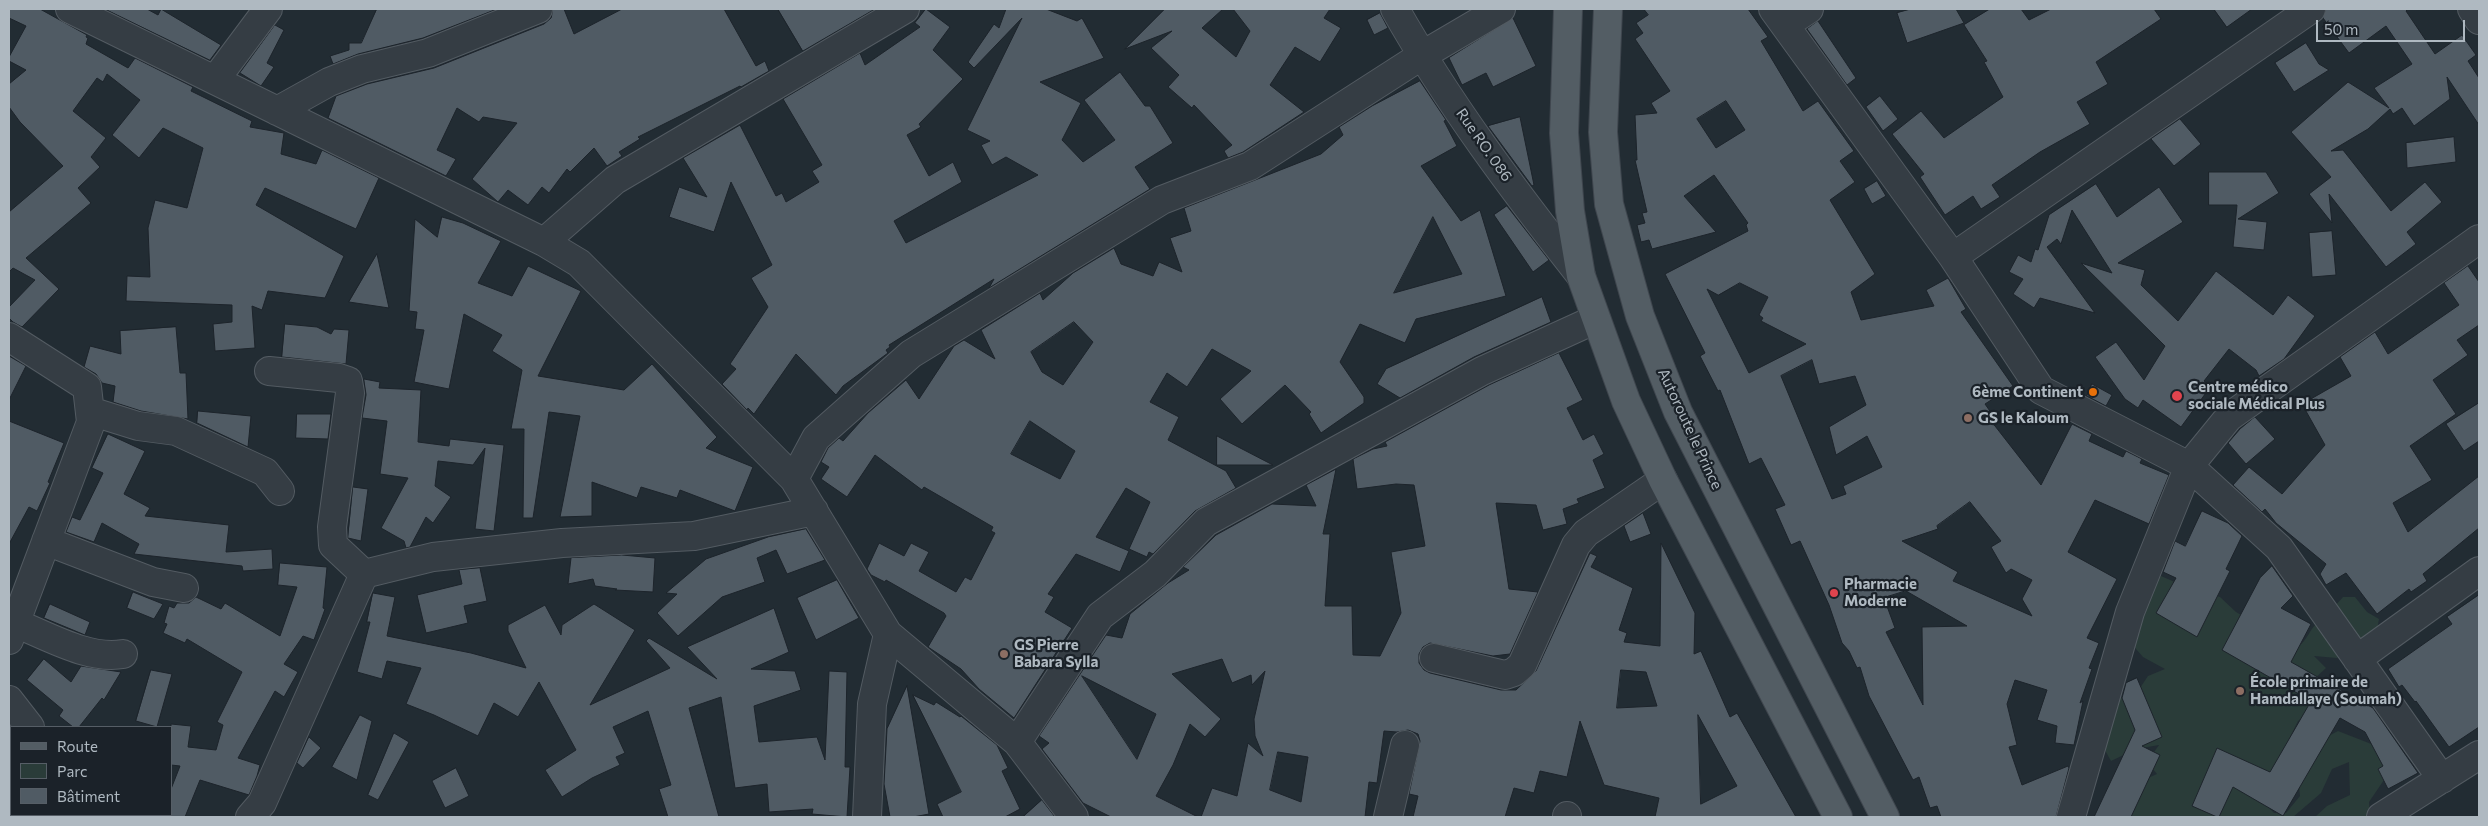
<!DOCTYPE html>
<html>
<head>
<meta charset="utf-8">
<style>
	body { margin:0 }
	#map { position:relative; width:2488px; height:826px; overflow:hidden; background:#222c33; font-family:Commissioner,sans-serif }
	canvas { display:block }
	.frame { position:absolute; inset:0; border:10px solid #afb9c1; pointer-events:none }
	.legend { position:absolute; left:10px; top:726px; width:162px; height:90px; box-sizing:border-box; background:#1b2229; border:1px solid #565e66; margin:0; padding:6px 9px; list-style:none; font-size:15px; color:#afb9c1 }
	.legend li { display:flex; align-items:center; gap:10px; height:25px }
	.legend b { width:25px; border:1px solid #565e66 }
	.scale { position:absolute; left:2316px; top:20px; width:149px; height:22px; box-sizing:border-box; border:2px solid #afb9c1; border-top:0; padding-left:6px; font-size:15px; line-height:18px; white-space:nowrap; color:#afb9c1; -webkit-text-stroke:4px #1b2229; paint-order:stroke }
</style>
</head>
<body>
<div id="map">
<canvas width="2488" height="826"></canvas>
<div class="frame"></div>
<ul class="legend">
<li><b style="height:6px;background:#535d64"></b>Route</li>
<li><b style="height:14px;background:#2a3c39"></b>Parc</li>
<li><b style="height:14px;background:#505b64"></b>Bâtiment</li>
</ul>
<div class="scale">50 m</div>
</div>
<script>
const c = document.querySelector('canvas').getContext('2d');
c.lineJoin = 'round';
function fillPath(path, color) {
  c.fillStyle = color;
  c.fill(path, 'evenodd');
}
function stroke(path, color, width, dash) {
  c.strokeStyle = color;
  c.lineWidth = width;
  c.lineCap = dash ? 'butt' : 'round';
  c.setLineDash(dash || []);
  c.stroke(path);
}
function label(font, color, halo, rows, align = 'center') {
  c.font = font + ' Commissioner,sans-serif';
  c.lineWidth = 4.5;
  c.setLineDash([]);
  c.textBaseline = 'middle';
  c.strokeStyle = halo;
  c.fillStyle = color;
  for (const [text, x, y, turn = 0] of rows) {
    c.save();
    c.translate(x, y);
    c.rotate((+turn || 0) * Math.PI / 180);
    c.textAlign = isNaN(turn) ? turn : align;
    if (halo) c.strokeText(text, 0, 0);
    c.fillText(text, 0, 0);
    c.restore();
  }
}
fillPath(new Path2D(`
	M2161 576 2186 587 2220 597 2236 612 2297 648C2309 638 2308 632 2317 623 2325 613 2335 607 2343 597H2355L2367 612 2379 619 2376 635 2357 643 2337 658 2314 656 2326 668 2311 682 2321 701 2298 721 2270 778 2255 794 2274 813H2286L2300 796 2298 774 2323 739 2338 731 2379 747 2388 774 2369 802 2370 817H2315L2327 806 2350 795 2349 762 2332 769 2321 793 2293 817H2127L2126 812 2139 782 2157 774 2147 762 2159 745 2136 749 2111 761 2101 743 2111 700 2136 694 2148 676 2165 669 2143 657 2130 642 2145 590Z`), '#2a3c39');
const building = new Path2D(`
	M9 9H40L87 35 86 37 88 38 86 44 128 68 135 58 193 87 191 91 252 121 250 127 284 133 281 154 316 164 322 150 379 178 356 229 265 188 256 205 344 256 325 298 268 291 262 310 252 306 255 348 215 351 213 324 232 322V305L126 301 127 276 150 277 148 228 155 200 187 208 203 148 163 128 139 158 112 135 140 100 107 74 103 82 97 78 73 111 106 138 91 157 100 167 78 188 91 203 26 258 59 289 22 327 13 322 9 318V307L35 280 13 268 9 272V212L63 166 20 122 9 107V84L26 70 9 61V57L26 26 9 18Z
	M105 9H147L158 15 161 9 221 45 210 60Z
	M377 9H497L423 38 358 54 333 64 330 56 349 50V43H361Z
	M553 9H564L574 34 622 9H724L756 66 765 61 769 71 741 87 740 86 638 137 640 139 619 152 622 156 607 166 594 148 570 172 567 169 549 193 542 187 528 205 508 190 498 202 472 179 517 123 483 117 479 122 457 108 437 150 456 159 446 176 328 118 336 96 367 84 434 68 544 24 551 18Z
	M778 9H875L803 51Z
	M926 9 950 27 933 50 963 79 919 124 921 127 907 135 929 176 953 162 962 182 894 221 906 243 1038 175 1006 157 992 165 981 145 990 141 967 130 1022 18 974 68 968 62 994 24 999 28 1006 9H1046L1077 21 1082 18 1104 58 1040 82 1081 103 1062 140 1083 162 1115 140 1084 100 1120 72 1145 106H1150L1173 143 1135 167 1150 189 989 288 994 279 889 345 890 347 886 350 888 353 843 386 836 395 796 354 754 414 748 408 747 410 722 384 736 369 730 364 768 307 751 278 772 265 731 182 714 232 669 217 679 187 707 197 683 158 740 125 776 196 782 193 786 202 819 182 812 171 822 165 783 99 860 53 865 65 920 27 915 23Z
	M1165 9H1223L1202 28 1236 57 1250 31 1233 9H1330L1324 18 1341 28 1320 62 1295 47 1270 85 1304 112 1243 152 1228 158 1224 151 1232 145 1194 105 1192 108 1168 87 1179 75 1151 48 1172 31 1125 49Z
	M1644 9H1748L1768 37 1761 41 1803 111 1818 101 1854 151 1840 161 1855 182 1830 200 1875 274 1851 292 1861 320 1934 306 1926 290 1948 278 1966 309 1961 312 2013 386 1985 404 1992 414 1988 417 2041 485 2072 424 2092 434 2089 441 2123 457 2126 451 2142 459 2140 463 2169 475 2149 524 2095 500 2068 552 2117 579 2087 638 2099 643 2089 668 2092 669 2080 703 2083 701 2074 745 2055 743 2057 726 2037 720 2047 690 2015 680 2007 704 2017 745 2009 747 2022 785 2068 766 2069 768 2056 817H1941L1937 806 1930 808 1919 777 1913 780 1869 696 1860 667 1857 668 1849 651 1842 643 1829 605 1800 541 1791 545 1775 509 1785 505 1761 458 1749 464 1720 390 1718 391 1700 356 1705 353 1665 274 1748 231 1746 225 1748 223 1714 175 1684 196 1716 232 1652 249 1649 240 1641 242 1637 225 1645 223 1642 213 1647 212 1635 160H1637L1635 115 1657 113 1651 103 1670 91 1635 39 1643 33 1636 23 1648 15ZM1726 101 1745 130 1716 148 1697 119ZM1740 283 1768 297 1759 315 1763 318 1761 321 1806 344 1749 373 1707 289 1718 295ZM1812 360 1819 384 1855 376 1866 405 1829 427 1836 455 1867 436 1882 467 1843 486 1846 494 1832 499 1781 376ZM1970 502 2001 541 1991 547 2006 573 2011 569 2032 580 2022 599 2032 616 1953 581 1958 572 1902 541 1938 529 1937 526ZM1906 591 1967 626 1922 627 1923 705 1886 632 1895 628 1884 598Z
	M1911 9H1956L1964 23 1907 43 1897 13Z
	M1990 9H2021L2029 20 2051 9H2154L2161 19 2096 62 2108 84 2077 102 2090 124 2040 152 1992 185 2000 197 1981 209 1973 196 1945 215 1920 177 1924 174 1892 134 1921 111 1944 138 2003 97 1984 62 1987 61 1964 25Z
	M2214 9H2252L2227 27Z
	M2326 9H2408L2406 11 2435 54 2462 35 2476 55 2468 61 2479 78V125L2447 77 2450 99 2414 126 2402 108 2393 114 2390 109 2368 129 2331 151 2343 150 2391 211 2425 182 2442 202 2407 232 2416 244 2386 267 2329 194 2332 223 2309 194 2331 177 2291 132 2348 82 2389 108 2374 88 2412 64 2386 26 2349 53 2323 18Z
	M1380 13 1388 28 1374 35 1367 20Z
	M1513 18 1536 66 1493 87 1486 73 1462 85 1449 58Z
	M1818 21 1856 78 1847 85 1807 29Z
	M275 25 284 30 267 63 274 67 261 86 240 73Z
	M2306 43 2319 64 2329 70 2294 92 2275 63Z
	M1420 81 1446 120 1444 121 1457 146 1421 166 1461 221 1480 210 1506 296 1416 319 1405 343 1360 324 1340 362 1364 397V403L1321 433 1309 414 1311 412 1285 385 1242 424 1220 399 1251 371 1212 349 1187 387 1167 373 1150 402 1179 417 1168 440 1226 471 1236 488 1195 511 1153 554 1149 552 1147 557 1129 549 1150 502 1126 488 1096 537 1129 551 1120 572 1076 554 1048 594 1054 597 1045 612 1072 628 1014 718 979 689 961 669 928 647 946 616 944 613 886 580 885 582 871 575 867 569 879 543 904 556 911 543 929 552 919 571 956 592 965 577 971 580 995 533 991 531 993 527 924 487 922 490 875 455 847 497 821 479 829 467 821 462 828 448 839 438 843 441 868 413 906 380 919 399 954 346 964 340 995 359 981 330 1040 293 1043 300 1073 273 1114 248 1121 264 1153 276 1159 262 1182 272 1170 238 1191 231 1184 208 1321 154 1343 135 1339 127 1372 106ZM1433 217 1462 274 1394 293ZM1074 322 1093 342 1063 385 1042 372 1031 352ZM1030 421 1075 451 1060 479 1011 454Z
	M1880 96 1898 119 1883 131 1866 107Z
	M1520 117 1534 185 1532 186 1488 126Z
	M2180 119 2201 144 2174 166 2151 139Z
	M2454 137 2456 162 2407 168 2406 143Z
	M2209 172H2266L2279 193 2238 219 2267 222 2264 250 2233 247 2237 205H2209Z
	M1877 181 1886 196 1872 204 1864 189Z
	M2096 184 2117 217 2159 187 2183 222 2118 263 2145 270 2141 285 2178 321 2216 271 2273 315 2288 295 2315 316 2284 359 2259 376 2256 370 2229 349 2204 381 2211 386 2181 427 2143 400 2138 408 2125 399 2095 357 2116 342 2144 380 2165 346 2081 263 2112 273 2072 210 2061 244 2057 239 2047 247 2095 313 2040 298 2034 308 2013 294 2023 279 2009 272 2018 255 2031 262 2035 249 2038 250 2049 215Z
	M1507 206 1549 260 1533 272 1494 215Z
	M442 217 463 223 501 241 478 283 512 296 528 266 581 291 538 376 624 390 652 364 717 437 706 448 753 467 735 511 680 490 677 498 641 487 637 498 592 482V516L560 517 580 416 549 412 533 518H523L524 429H511L522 370 492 351 502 335 464 314 449 389 414 382 424 330 415 329 417 312 409 311 415 219 437 237Z
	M2332 231 2336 275 2312 277 2309 233Z
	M377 254 389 308 349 302Z
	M2468 266 2479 282V325L2457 340 2468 355 2433 380 2456 414 2410 446 2432 480 2393 503 2408 532 2479 476V528L2423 574 2427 581 2411 592 2409 589 2377 614 2346 573 2326 585 2320 574 2326 564 2276 523 2265 509 2262 512 2233 485 2249 467 2282 494 2325 445 2302 404 2351 376 2340 357 2375 332 2388 354 2459 305 2444 283Z
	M1542 297 1551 322 1474 357 1400 398 1377 384 1386 369Z
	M285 324 317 327 331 334 334 329 349 330 346 364 282 357Z
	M176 327 180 373H186L188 419 141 411 113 402 115 386 102 383 96 374 84 367 90 346 121 354 120 331Z
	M1559 353 1583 400 1567 408 1583 440 1594 434 1604 454 1593 460 1605 488 1577 499 1579 503 1563 509 1567 524 1543 530 1536 505 1496 503 1509 589 1538 592 1510 654 1493 656 1430 643 1423 647 1419 654V663L1424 670 1430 673 1501 690H1516L1536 671 1590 553 1597 556 1591 567 1633 588 1619 630 1627 633 1624 642 1660 646 1661 543 1695 613 1694 654 1701 651 1730 717 1737 713 1796 817H1655L1659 798 1604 785 1580 721 1567 777 1540 771 1534 793 1514 788 1505 817H1413L1418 796 1409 794 1420 741 1418 734 1408 730 1397 732 1384 731 1377 783 1369 782 1365 817H1201L1212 788 1237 796 1248 743 1263 756 1255 736 1254 719 1265 671 1252 685 1251 675 1232 683 1222 659 1172 674 1221 719 1205 737 1190 724 1173 765 1156 796 1198 817H1111L1083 803 1042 749 1049 743 1039 736 1106 635 1122 638 1130 614 1168 583 1189 570 1183 567 1216 535 1272 504 1316 506 1306 485 1336 469 1323 534H1330L1325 606H1352L1353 655 1380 656 1401 613 1391 552 1425 546 1414 485 1396 484 1357 489 1353 459 1373 449 1387 446 1385 442 1489 385ZM1621 670 1646 672 1657 706 1617 708ZM1082 676 1156 714 1137 759ZM1698 715 1737 786 1701 804ZM1278 752 1308 757 1301 802 1270 790Z
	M9 356 26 366 9 400Z
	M364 379 380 382 379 388 421 390 418 442 449 446 450 439 504 445 494 531 475 529 485 448 473 465 438 461 435 486 451 497 433 523 426 517 410 547 406 548 404 541 381 528 408 478 380 474 387 421 362 418 366 395Z
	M2092 384 2112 395 2106 406 2087 396Z
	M2479 403V441L2464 451 2446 424Z
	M198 411 251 416 248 447 197 423Z
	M297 414H331L328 439 296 438Z
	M2255 417 2275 439 2246 464 2228 443 2240 429Z
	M9 421 64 443 48 482 50 483 37 511 29 507 9 544Z
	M108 434 145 451 124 494 150 508 145 516 229 525 226 552 272 549 273 569 243 571 242 566 134 554 139 544 102 523 94 542 66 532 72 517 80 520 103 473 92 468Z
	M1217 436 1273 465H1217Z
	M353 487 368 489 361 541 348 538Z
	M2202 511 2228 523 2242 536 2226 569 2230 571 2197 637 2156 613 2176 578 2163 572 2175 541 2185 546Z
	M1643 513 1651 534 1630 542 1624 526Z
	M806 529 825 560 787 574 776 550 757 558 765 582 722 597 678 636 657 613 677 594 666 593 706 559 768 537Z
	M622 555 655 558 653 592 615 590 617 589 595 586 593 579 568 584 571 558Z
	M280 563 327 567 323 608 325 609 314 640 303 636 284 664 298 672 284 697 275 691 238 758 260 765 257 776 249 795 200 780 185 817H171V789L180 766 171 765V724L191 726 188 747 216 750 223 725 217 722 242 672 187 639 185 643 163 633 167 624 164 623 169 606 174 608 177 603H189L196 597 221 609 225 603 280 636 297 587 278 585Z
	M2272 566 2293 596 2281 608 2311 624 2291 662 2373 708 2418 773 2388 789 2378 769 2383 766 2365 732 2340 718 2283 816 2233 787 2219 817H2217L2192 806 2217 748 2270 772 2311 701 2222 650 2260 578Z
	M480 568 487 601 464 606 468 623 426 633 417 595 462 584 459 570Z
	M837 580 859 618 816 640 797 598Z
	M133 592 163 604 154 619 127 608Z
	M373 593 395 597 387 636 471 653 526 668 508 631V625L545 605 561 635 562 625 594 604 635 630 590 705 670 668 646 641 649 638 717 679 687 647 774 608 789 652 751 669 795 671 801 690 754 706 759 742 817 737 825 760 829 671 847 672 845 767H850L847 817 812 814 813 809 769 812 767 784 735 788 721 697 689 708 719 817H668L659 789 671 785 648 711 613 727 625 753 616 757 620 765 592 778 562 797 545 770 576 750 539 682 518 717 494 703 478 736 434 715 406 704 421 668 387 661 382 679 357 672 370 622H367Z
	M2479 595V727L2449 747 2416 701 2415 702 2402 685 2399 687 2388 669 2452 624 2447 617Z
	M50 604 90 622 85 635 44 618Z
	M44 659 71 682 81 666 121 672 104 700 102 698 79 727H73L59 716 63 710 27 680Z
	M151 670 172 674 157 727 136 721Z
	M2137 678 2162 737 2142 746 2160 755 2131 817H2094L2135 730 2122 698 2126 683Z
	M907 686 929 814 913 817H890L884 784 887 729Z
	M913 695 934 705 936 702 960 717 961 716 997 745 1008 768 1002 771 1020 809 1005 817H943L937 804 961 792Z
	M360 715 372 721 357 780 332 767Z
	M394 733 409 742 378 800 368 795Z
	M309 737 321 748 303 768 297 763Z
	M456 768 469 796 445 808 432 781Z
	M1042 800 1055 817H1023Z`);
fillPath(building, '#505b64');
stroke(building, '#1d242b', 1);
const minor = new Path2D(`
	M70 9 544 242 579 263 794 479 888 634 1017 742 1074 817
	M1395 9C1448 103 1514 191 1581 276
	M1773 9 1953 257 2041 390 2189 466 2279 548 2442 779
	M2472 9 2479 20
	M1785 25 1809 9
	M215 80 268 9
	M277 111 329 82 362 69 428 53 538 9
	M544 242 615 180 905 9
	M1953 257 2311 9
	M9 337 87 387 91 422 9 640
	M269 371 339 378 348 381 350 393 332 527 333 545 364 574
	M90 411 138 426 176 431 265 472 280 491
	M794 479 816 438 911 354 1162 200 1250 166 1421 56 1501 9
	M46 541 153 582 184 588
	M15 623C48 636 88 660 123 654
	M1434 658 1505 675 1514 672 1522 665 1576 545 1586 533 1663 480
	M2357 659 2479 571
	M9 700 30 727
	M1017 742 1100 616 1155 574 1206 522 1482 371 1596 319
	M120 815 123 817
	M1567 816V817
	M250 817 262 803 364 574 433 557 562 543 694 536 814 511
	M867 817 872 704 888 634
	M1388 817 1405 745
	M2071 817 2130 612 2189 466 2229 417 2479 239
	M2381 817 2479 755`);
const major = new Path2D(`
	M1568 9 1564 133 1570 211 1581 276 1626 401 1663 480 1838 817
	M1608 9 1603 132 1609 204 1640 316 1678 412 1885 817`);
stroke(minor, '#535b62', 30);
stroke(major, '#3f464e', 30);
stroke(minor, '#353d44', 28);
stroke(major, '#535d64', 28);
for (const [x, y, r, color] of [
	[2093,392,5,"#e8710a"],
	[2177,396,6,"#e0444e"],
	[1968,418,5,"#8d6e63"],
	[1834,593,5,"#e0444e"],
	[1004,654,5,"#8d6e63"],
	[2240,691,5,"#8d6e63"]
]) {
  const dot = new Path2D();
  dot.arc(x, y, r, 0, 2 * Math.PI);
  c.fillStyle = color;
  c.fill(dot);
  stroke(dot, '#1b2229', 2);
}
label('15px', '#afb9c1', '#1b2229', [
	["Rue RO. 086",1484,145,55],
	["Autoroute le Prince",1690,429,65]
]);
label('bold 15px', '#afb9c1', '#1b2229', [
	["Centre médico",2188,387],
	["sociale Médical Plus",2188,404],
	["6ème Continent",2083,392,"right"],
	["GS le Kaloum",1978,418],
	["Pharmacie",1844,584],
	["Moderne",1844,601],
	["GS Pierre",1014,645],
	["Babara Sylla",1014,662],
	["École primaire de",2250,682],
	["Hamdallaye (Soumah)",2250,699]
], 'left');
</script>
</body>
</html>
